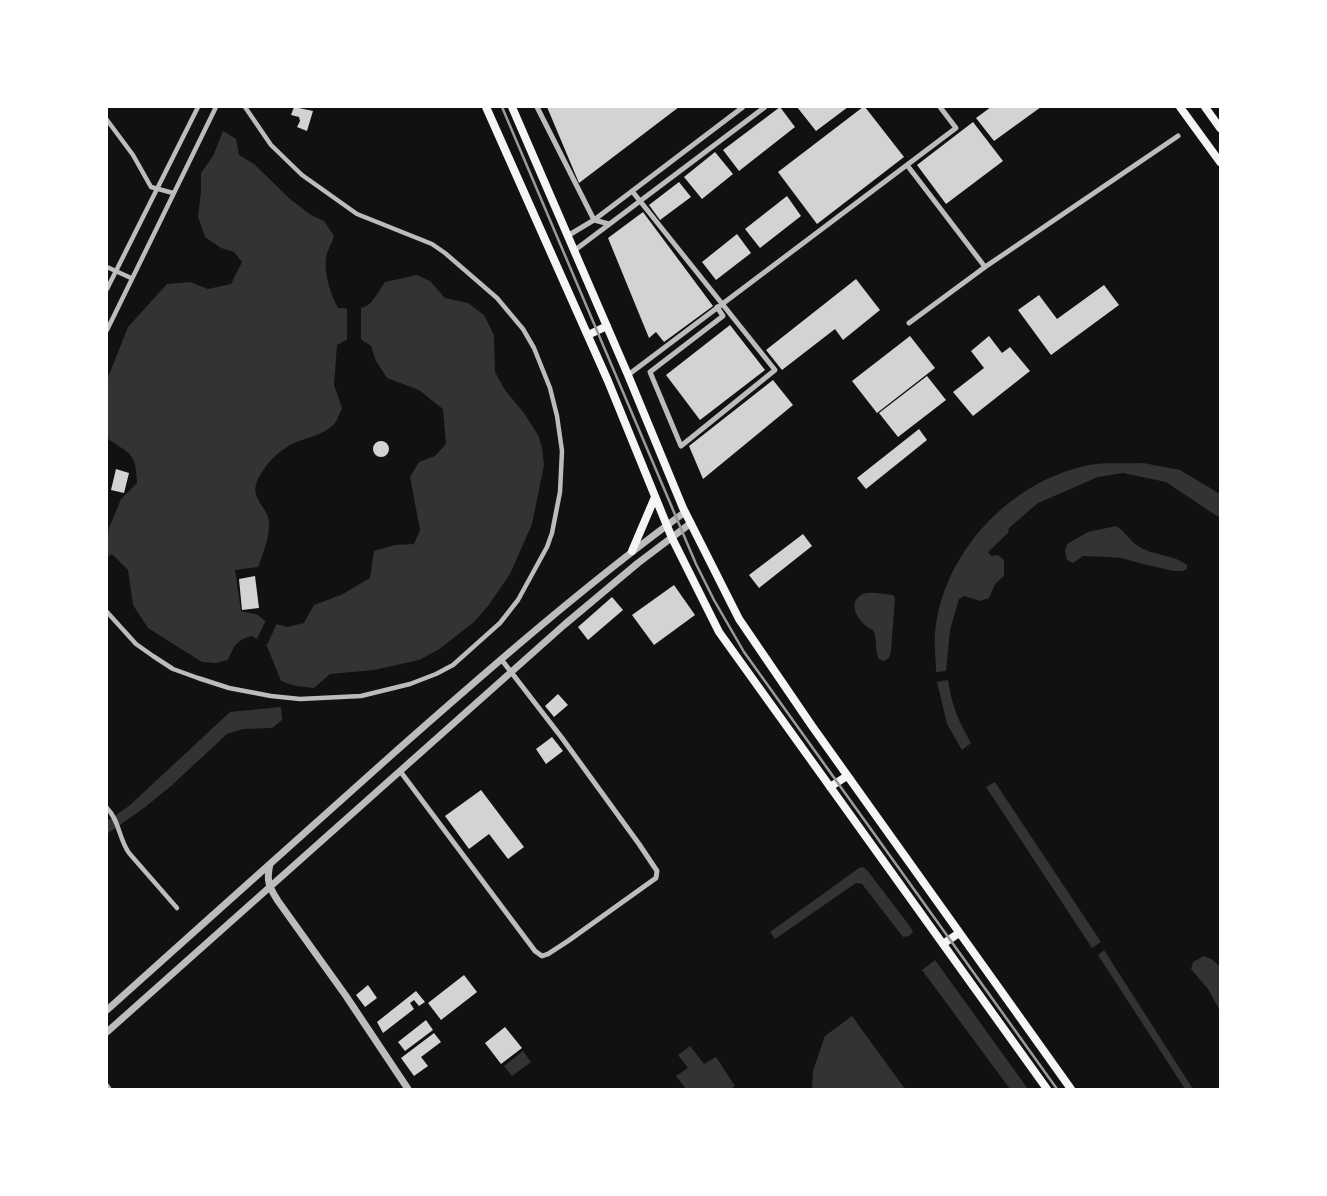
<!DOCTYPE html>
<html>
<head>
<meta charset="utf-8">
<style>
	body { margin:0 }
	#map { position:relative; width:1327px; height:1196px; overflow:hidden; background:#111; font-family:"Crimson Pro",serif }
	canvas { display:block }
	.frame { position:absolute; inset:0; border:108px solid #fff; pointer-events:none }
</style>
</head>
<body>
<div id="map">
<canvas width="1327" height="1196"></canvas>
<div class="frame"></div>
</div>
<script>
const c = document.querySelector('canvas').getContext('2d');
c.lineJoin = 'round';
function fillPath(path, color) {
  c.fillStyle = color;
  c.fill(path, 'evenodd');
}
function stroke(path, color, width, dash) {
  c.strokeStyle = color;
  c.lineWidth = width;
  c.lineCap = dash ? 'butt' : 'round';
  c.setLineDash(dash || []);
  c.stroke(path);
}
fillPath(new Path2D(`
	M223 131 236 139 239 155 254 164 290 199 311 215 324 221 334 236C332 243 327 251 326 258 324 274 330 293 338 308 370 310 368 308 385 282L417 275 430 281 445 298 468 303 484 315 494 335 495 372 505 390 524 413 538 435 542 447 544 465 532 524 510 574 488 606 474 622 438 650 419 660 374 670 330 674 314 688 296 686 281 681 267 646 252 636C236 640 234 646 228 660L216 663 202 662 148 628 133 605 128 570 112 554 107 557V533L121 499 137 483C136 451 130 455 107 438V380L128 327 167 284 190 282 208 289 231 284 242 262 234 252 221 248 205 237 198 217 201 192V173L213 156ZM355 335 371 346 376 361 387 378 419 390 443 409 446 444 435 456 419 462 410 477 420 530 414 544 395 545 374 551 370 578 341 595 314 605 304 623 287 627 265 621 258 615 241 611 235 570 258 567C263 554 269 539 269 524 270 507 248 500 258 479 267 461 283 446 302 440 314 436 326 433 335 423 338 419 340 412 342 408L334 385 337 345Z
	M1143 463 1180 470 1220 494V518L1166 482 1123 473 1098 477 1038 503 1009 528 1008 533 988 552 991 556 998 555 1004 560V576L995 584 989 598 980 601 964 596 959 599 950 630 946 671 936 672C936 659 934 646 935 634 942 553 1010 481 1089 465 1106 462 1125 464 1143 463Z
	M1116 526C1125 531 1130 541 1138 546 1153 556 1173 554 1187 565V569L1182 571H1174L1147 565 1121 558 1107 557 1083 556 1073 563 1067 560 1065 551 1067 544 1088 532Z
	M877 593 893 595 895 598 891 651 889 658 884 661 879 659C874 650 878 640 873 630 862 626 845 605 861 595 865 592 872 593 877 593Z
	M948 680C952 706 958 720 971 743L962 750 947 724 937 682Z
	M281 707 282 720 272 728 243 729 227 734 171 786 144 808 107 834V821L129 806 230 712Z
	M995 782 1101 942 1092 948 986 787Z
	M863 867 867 870 909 925 913 932 909 936 903 937 862 884 856 883 775 939 770 932 859 868Z
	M1104 950 1193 1089H1185L1098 955Z
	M1204 956 1213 960 1220 967V1011L1208 989 1191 969 1193 962Z
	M935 960 1028 1089H1010L922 970Z
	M852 1016 905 1089H812L813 1071 825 1036Z
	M690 1046 704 1064 716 1057 735 1086 731 1089H686L676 1076 688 1068 678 1055Z
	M523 1051 531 1062 512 1076 504 1066Z`), '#333');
fillPath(new Path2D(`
	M347 305H361V340L355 339 347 342Z
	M267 618 278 621 267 645 256 641Z`), '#111');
fillPath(new Path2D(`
	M294 107 313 111 307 131 297 127 300 121 299 117 291 115Z
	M547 107H679L579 183Z
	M780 107 795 127 739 171 723 150Z
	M797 107H848L816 131Z
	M863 107H865L904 157 817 224 778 172Z
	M991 107H1041L994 141 976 118Z
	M973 122 1003 161 946 204 917 165Z
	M715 152 733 174 702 199 684 177Z
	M679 182 691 197 660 220 649 205Z
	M787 196 801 216 760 248 745 229Z
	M643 212 713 306 664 342 656 332 649 338 608 238Z
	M737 234 751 253 716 280 702 262Z
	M856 279 880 310 843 340 835 329 782 370 766 350Z
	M1104 285 1119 305 1051 355 1018 310 1039 295 1057 319Z
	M730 325 765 370 700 420 666 375Z
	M910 336 935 368 877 413 852 381Z
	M989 336 1002 353 1010 347 1030 371 973 416 953 392 984 368 971 351Z
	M927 376 946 400 898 437 879 413Z
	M773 380 793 405 703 479 689 446Z
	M919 429 927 440 866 489 857 478Z
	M373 449a8 8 0 1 1 16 0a8 8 0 1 1-16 0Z
	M116 469 129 473 124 493 111 490Z
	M803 534 812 546 759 588 749 575Z
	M255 576 259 608 242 610 239 579Z
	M674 585 695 615 654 645 632 615Z
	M612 597 623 610 588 640 578 627Z
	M558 694 568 705 554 717 545 706Z
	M552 737 563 751 546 764 536 749Z
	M481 790 524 847 508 859 489 834 469 849 445 816Z
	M464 975 477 992 441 1020 428 1003Z
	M368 985 377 998 365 1007 356 995Z
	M416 991 425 1002 419 1006 414 1000 410 1003 414 1009 383 1033 377 1022Z
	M426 1020 433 1030 405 1051 398 1042Z
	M505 1027 522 1048 501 1064 485 1043Z
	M434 1033 441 1042 421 1057 428 1066 414 1076 401 1058Z`), '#d3d3d3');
stroke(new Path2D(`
	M107 120 133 155 151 187 173 193
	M107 267 131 278
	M107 289 198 107
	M107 330 216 107
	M107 612 136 644 153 656 173 669 198 678 229 688 271 696 300 699 361 696 410 684 436 674 453 665 500 623 518 600 547 547 552 533 560 492 562 451 557 416 550 388 534 348 523 329 497 298 445 253 432 244 357 214 302 175 271 145 245 107
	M107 808C119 820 119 839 129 853L177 908`), '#bcbcbc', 4.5);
stroke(new Path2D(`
	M537 107 594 220 609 224
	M907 165 985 267
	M632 191 775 370 681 446 650 372 723 316 717 307
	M569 235 594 220 743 107
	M575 250 765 107
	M909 323 985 267 1178 136
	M628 375 956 128 940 107
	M400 771 535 951 542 956 548 954 568 941 656 878 657 871 639 844 562 738 501 659
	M107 1086 109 1089`), '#bcbcbc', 5);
stroke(new Path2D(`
	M270 864C266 881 269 887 278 901L346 996 408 1089
	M107 1010C203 924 299 837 395 752 489 669 584 586 685 512
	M107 1032 564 625 638 563 691 523`), '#bcbcbc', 7);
stroke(new Path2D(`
	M486 107 608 381 672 538 719 632 1047 1089
	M512 107 628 375 683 508 739 619 812 726 1071 1089
	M1180 107 1220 162
	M1205 107 1220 128
	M588 335 607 326
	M632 551 655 497
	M830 787 847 776
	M943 944 959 933`), '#f5f5f5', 8);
stroke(new Path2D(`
	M502 107 696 564 714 600 744 652 1057 1089`), '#9a9a9a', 2.5);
</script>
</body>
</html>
